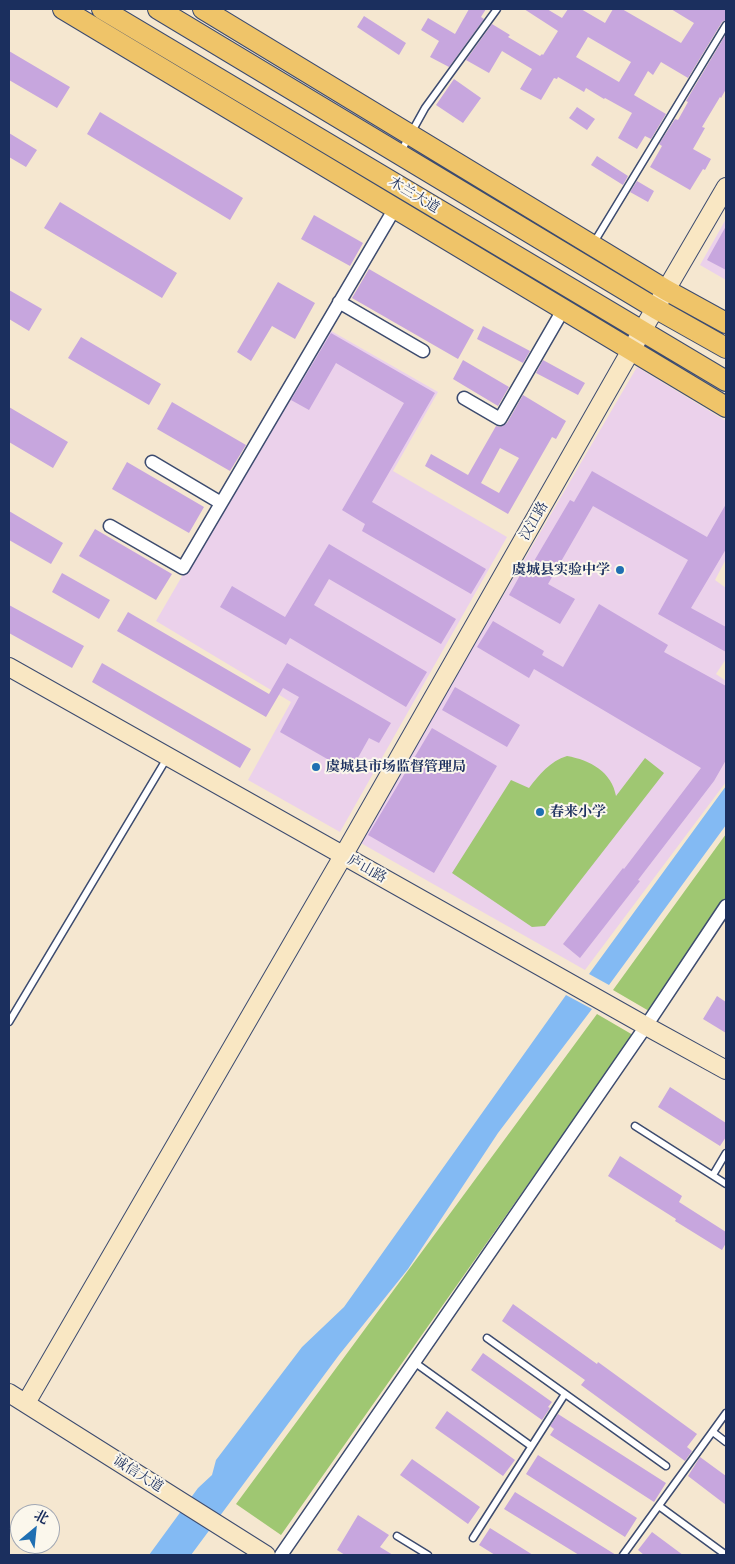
<!DOCTYPE html>
<html>
<head>
<meta charset="utf-8">
<style>
	body { margin:0 }
	#map { position:relative; width:735px; height:1564px; overflow:hidden; background:#f5e7d0; font-family:"Libre Caslon Text","Noto Serif SC",serif }
	canvas { display:block }
	.frame { position:absolute; inset:0; border:10px solid #1b2f5e; pointer-events:none }
	.north { position:absolute; left:10px; top:1504px; width:50px; height:50px; box-sizing:border-box; background:#fbf7ec; border:1px solid #a1a7b3; border-radius:50%; rotate:28deg; font-size:14px; font-weight:700; line-height:20px; text-align:center; color:#1b2f5e }
	.north::after { content:''; display:block; margin:auto; width:18px; height:22px; background:#1f6fb2; clip-path:polygon(50% 0,100% 100%,50% 72%,0 100%) }
</style>
</head>
<body>
<div id="map">
<canvas width="735" height="1564"></canvas>
<div class="frame"></div>
<div class="north">北</div>
</div>
<script>
const c = document.querySelector('canvas').getContext('2d');
c.lineJoin = 'round';
function fillPath(path, color) {
  c.fillStyle = color;
  c.fill(path, 'evenodd');
}
function stroke(path, color, width, dash) {
  c.strokeStyle = color;
  c.lineWidth = width;
  c.lineCap = dash ? 'butt' : 'round';
  c.setLineDash(dash || []);
  c.stroke(path);
}
function label(font, color, halo, rows, align = 'center') {
  c.font = font + ' "Libre Caslon Text","Noto Serif SC",serif';
  c.lineWidth = 4;
  c.setLineDash([]);
  c.textBaseline = 'middle';
  c.strokeStyle = halo;
  c.fillStyle = color;
  for (const [text, x, y, turn = 0] of rows) {
    c.save();
    c.translate(x, y);
    c.rotate((+turn || 0) * Math.PI / 180);
    c.textAlign = isNaN(turn) ? turn : align;
    if (halo) c.strokeText(text, 0, 0);
    c.fillText(text, 0, 0);
    c.restore();
  }
}
fillPath(new Path2D(`
	M726 219V280L700 265Z
	M326 328 438 392 393 471 507 537 340 832 248 780 291 702 156 621Z
	M637 367 726 421V559L715 580 726 588V659L716 674 726 681V782L585 970 359 842Z`), '#ebd1eb');
fillPath(new Path2D(`
	M567 756C590 760 612 772 616 796L645 758 664 773 545 926 532 927 452 873 511 780 529 788C539 775 550 761 567 756Z
	M726 834V897L649 1011 613 990Z
	M597 1014 633 1035 281 1535 236 1504Z`), '#9fc772');
fillPath(new Path2D(`
	M726 786V825L609 985 589 974Z
	M566 995 592 1009 498 1133 408 1269 339 1355 191 1555H149L198 1488 212 1475 216 1460 302 1347 344 1307Z`), '#83baf3');
fillPath(new Path2D(`
	M469 9H486L481 17 484 19 449 67 430 57 439 41 421 30 428 18 455 34Z
	M524 9H547L562 18 568 9H581L605 23 613 9H622L681 43 694 23 671 9H726V20L722 22 688 78 661 62 653 75 648 71 634 95 666 114 651 139 645 136 637 149 618 138 632 113 605 98 604 99 586 88 584 92 558 77 557 79 554 78 541 100 520 89 532 69 502 51 489 73 466 60 492 24 510 35 508 37 540 56 542 54 543 55 558 31ZM588 37 631 62 619 82 576 57Z
	M364 16 406 43 399 55 357 27Z
	M726 34V89L721 98 720 97 702 127 705 128 693 149 711 159 705 170 703 169 690 190 650 167 662 146 659 144 675 119 678 120 688 102 686 101Z
	M9 51 70 87 57 108 9 80Z
	M454 79 481 98 463 123 436 105Z
	M577 107 595 119 587 130 569 118Z
	M100 112 243 198 230 220 87 134Z
	M9 133 37 150 26 167 9 157Z
	M597 156 628 176 623 185 591 165Z
	M637 181 654 191 648 202 630 192Z
	M60 202 177 273 162 298 44 228Z
	M314 215 363 243 350 266 301 239Z
	M726 226V270L707 260Z
	M369 269 474 330 458 359 352 298Z
	M278 282 315 303 295 339 272 326 251 361 237 352Z
	M9 290 42 309 29 331 9 319Z
	M483 326 530 351 523 363 477 339Z
	M331 333 435 393 372 502 486 569 471 594 362 531 365 524 342 510 404 403 336 363 309 410 291 400Z
	M81 337 161 384 149 405 68 358Z
	M463 360 509 387 498 406 453 379Z
	M543 360 585 383 578 395 536 373Z
	M523 395 566 421 556 439 552 437 508 514 425 466 431 454 468 475 496 426 500 427 507 423ZM500 448 519 458 499 493 481 483Z
	M172 402 246 445 230 471 157 429Z
	M9 407 68 442 53 468 9 442Z
	M127 462 204 507 189 533 112 489Z
	M592 471 707 537 726 504V549L691 608 726 627V652L658 614 688 560 593 506 548 584 575 599 560 624 509 595 523 570 527 573 570 500 574 502Z
	M9 511 63 543 51 564 9 540Z
	M95 529 172 574 156 600 79 556Z
	M329 544 456 619 441 644 329 579 314 605 427 672 406 707 290 638 286 645 220 607 232 586 285 617Z
	M62 573 110 600 99 619 52 592Z
	M599 604 668 645 664 652 726 686V760L714 781 638 880 640 881 580 958 563 944 623 868 624 869 701 768 534 669 529 678 477 647 493 621 544 651 542 655 563 667Z
	M9 605 84 646 72 668 9 633Z
	M128 612 269 694 287 663 391 723 379 743 369 738 350 772 280 732 299 697 283 688 266 717 117 631Z
	M102 663 251 749 240 768 92 682Z
	M455 687 520 725 507 747 442 710Z
	M432 728 497 766 434 873 368 835Z
	M717 996 726 1002V1033L703 1019Z
	M670 1087 726 1123V1137L720 1146 658 1107Z
	M620 1156 682 1196 679 1202 726 1232V1243L722 1250 675 1221 676 1219 608 1176Z
	M513 1304 597 1364 598 1362 697 1434 687 1447 692 1451 685 1461 581 1385 585 1380 502 1321Z
	M483 1353 552 1402 548 1407 550 1408 542 1420 471 1370Z
	M447 1411 515 1460 503 1476 435 1428Z
	M558 1414 666 1483 654 1502 550 1435 554 1429 550 1426Z
	M538 1455 637 1518 625 1537 526 1474Z
	M700 1457 726 1476V1505L688 1476Z
	M412 1459 480 1507 468 1524 400 1475Z
	M515 1492 616 1555H579L504 1509Z
	M358 1515 389 1535 380 1547 393 1555H345L337 1550Z
	M490 1528 533 1555H495L479 1545Z
	M652 1532 683 1555H644L638 1550Z`), '#c7a6de');
const lane = new Path2D(`
	M400 153 425 108 497 9
	M593 244 726 25
	M9 1022 167 758
	M635 1126 726 1184
	M713 1175 726 1153
	M487 1338 666 1466
	M414 1362 531 1446
	M713 1432 726 1442
	M659 1506 726 1555
	M397 1536 428 1555
	M473 1538 565 1394
	M623 1555 726 1413`);
const street = new Path2D(`
	M339 302 423 351
	M464 398 500 419 563 310
	M152 462 221 503
	M110 526 183 568 395 208
	M281 1555 646 1026 726 906`);
const secondary = new Path2D(`
	M9 667 646 1026 726 1070
	M9 1393 266 1555
	M26 1403 343 856 642 331 726 187`);
const primary = new Path2D(`
	M63 9 726 407
	M102 9 726 381
	M158 9 655 308 726 348
	M203 9 666 290 726 323`);
stroke(lane, '#3c4b6f', 9);
stroke(street, '#3c4b6f', 15);
stroke(secondary, '#3c4b6f', 20);
stroke(primary, '#3c4b6f', 22);
stroke(lane, '#fff', 6);
stroke(street, '#fff', 12);
stroke(secondary, '#f9e7c3', 18);
stroke(primary, '#efc469', 20);
for (const [x, y, r, color] of [
	[620,570,5,"#1f6fb2"],
	[316,767,5,"#1f6fb2"],
	[540,812,5,"#1f6fb2"]
]) {
  const dot = new Path2D();
  dot.arc(x, y, r, 0, 2 * Math.PI);
  c.fillStyle = color;
  c.fill(dot);
  stroke(dot, '#fbf7ec', 2);
}
label('14px', '#1b2f5e', '#fbf7ec', [
	["木兰大道",414,195,31],
	["汉江路",534,521,-60],
	["庐山路",367,869,29],
	["诚信大道",138,1474,32]
]);
label('bold 14px', '#1b2f5e', '#fbf7ec', [
	["虞城县实验中学",610,570,"right"],
	["虞城县市场监督管理局",326,767],
	["春来小学",550,812]
], 'left');
</script>
</body>
</html>
